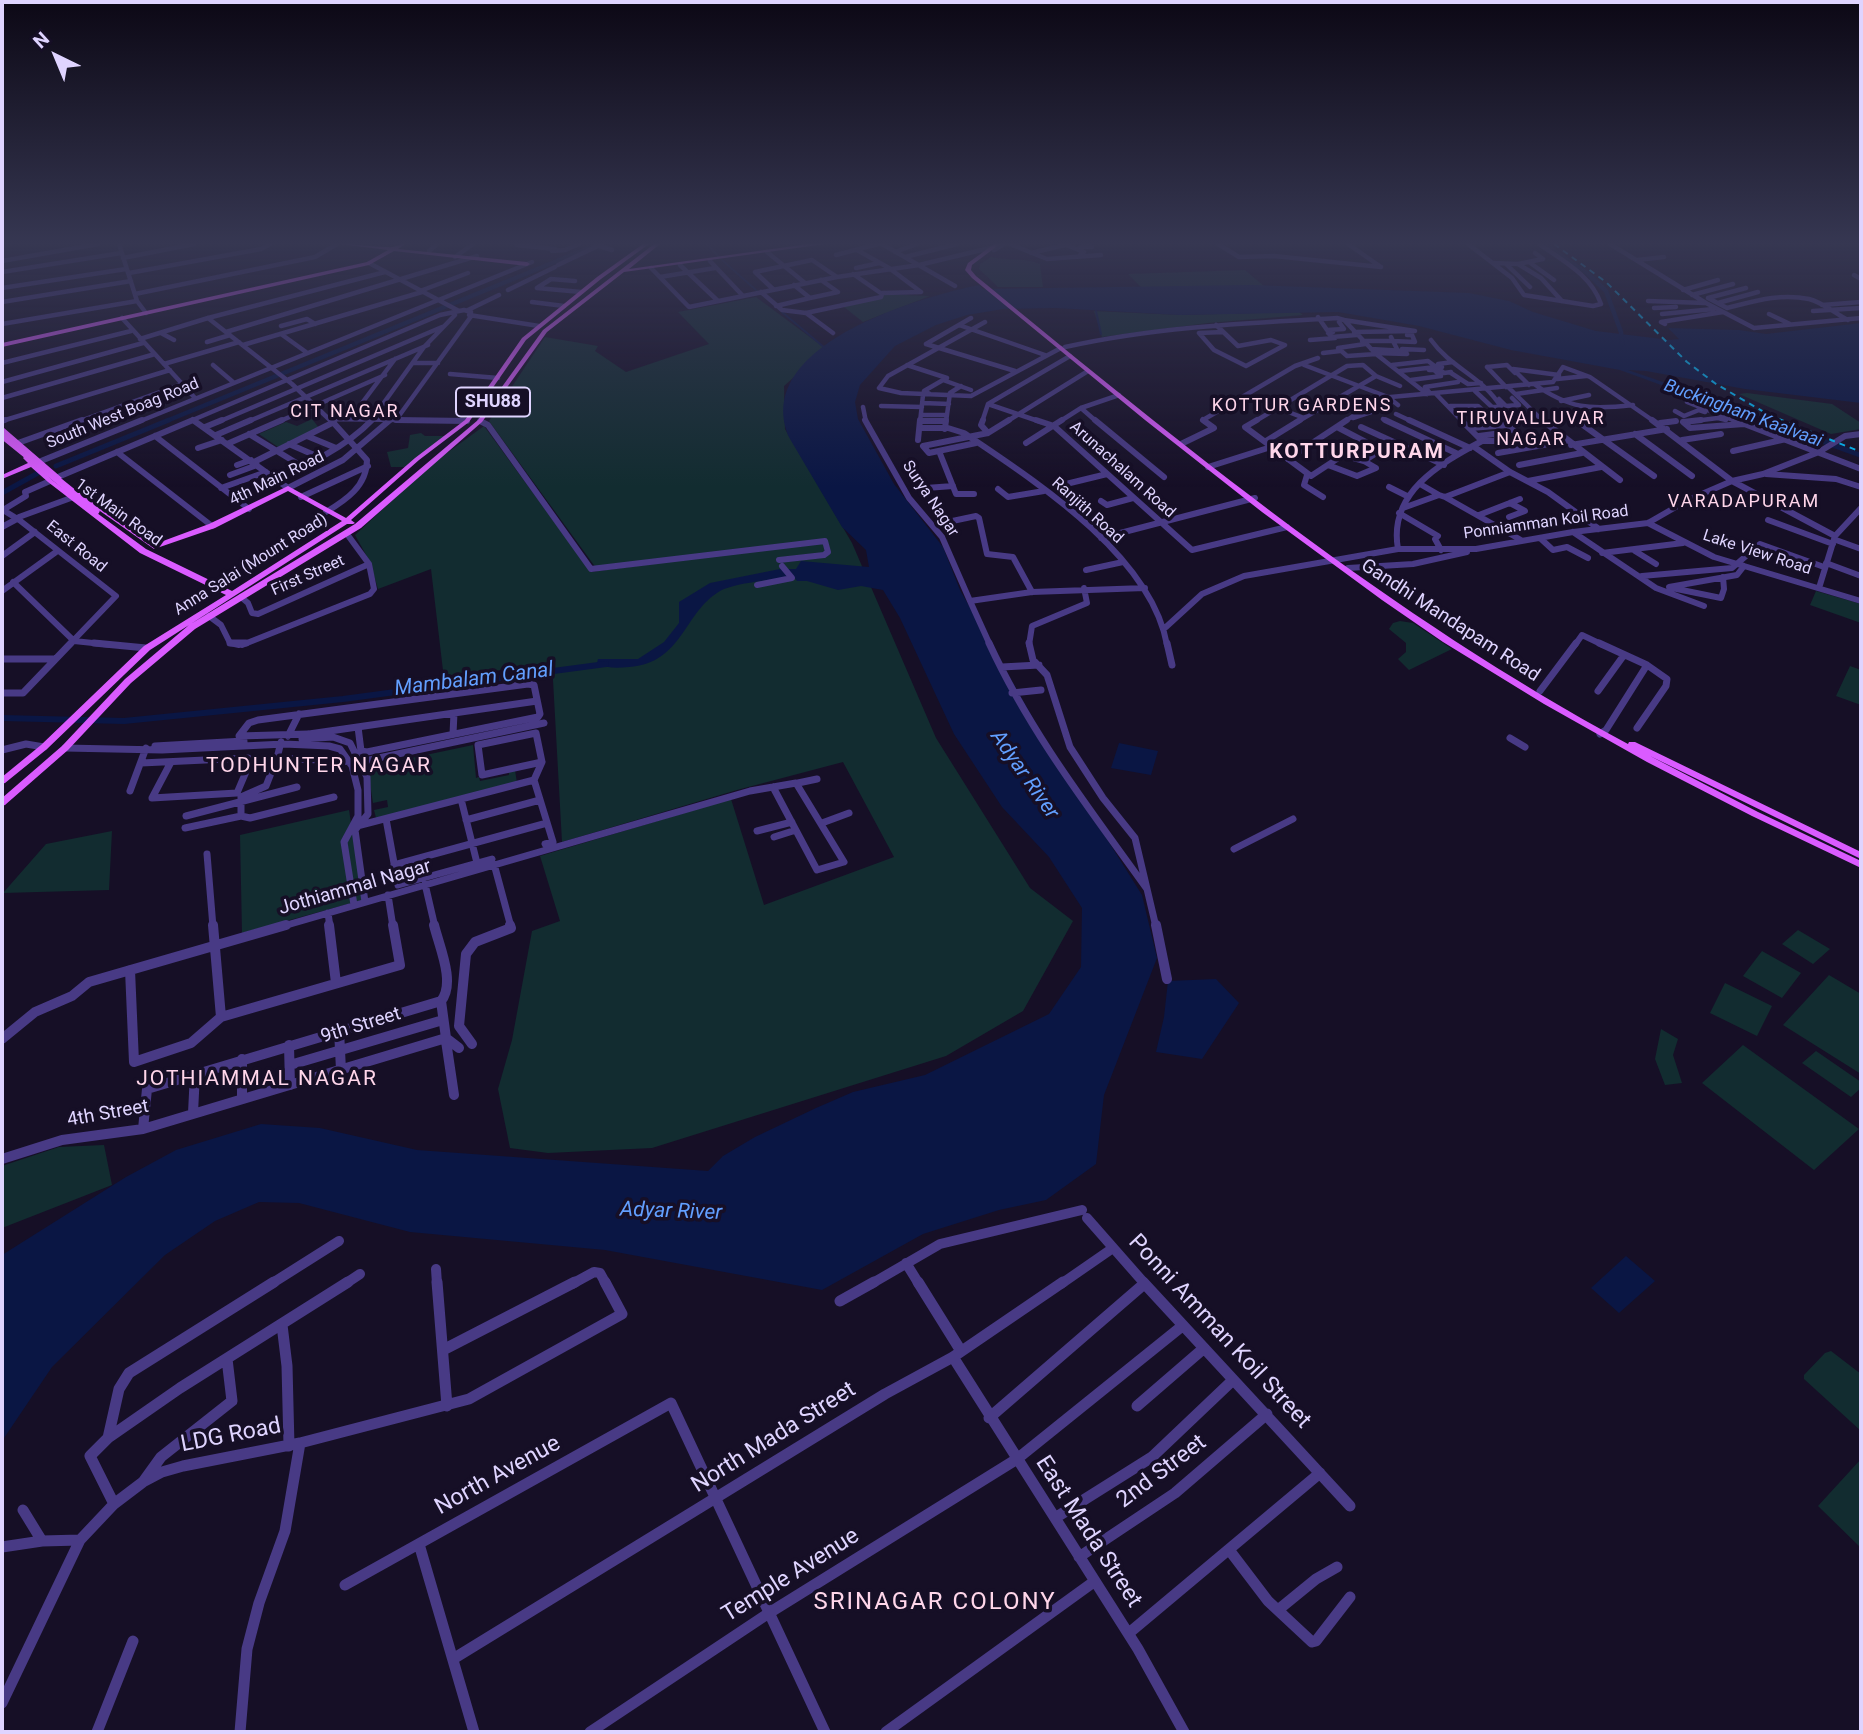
<!DOCTYPE html>
<html>
<head>
<meta charset="utf-8">
<style>
	body { margin:0 }
	#map { position:relative; width:1863px; height:1734px; overflow:hidden; background:#160f26; font-family:Roboto,sans-serif }
	canvas { display:block }
	.frame { position:absolute; inset:0; border:4px solid #dfd4ff; pointer-events:none }
	.north { position:absolute; left:21px; top:21px; width:70px; height:70px; -webkit-text-stroke:5px #160f26; paint-order:stroke; rotate:317deg; font-size:19px; font-weight:700; line-height:28px; text-align:center; color:#dfd4ff }
	.north::after { content:''; display:block; margin:auto; width:24px; height:32px; background:#dfd4ff; clip-path:polygon(50% 0,100% 100%,50% 72%,0 100%) }
</style>
</head>
<body>
<div id="map">
<canvas width="1863" height="1734"></canvas>
<div class="frame"></div>
<div class="north">N</div>
</div>
<script>
const c = document.querySelector('canvas').getContext('2d');
c.lineJoin = 'round';
function fillPath(path, color) {
  c.fillStyle = color;
  c.fill(path, 'evenodd');
}
function stroke(path, color, width, dash) {
  c.strokeStyle = color;
  c.lineWidth = width;
  c.lineCap = dash ? 'butt' : 'round';
  c.setLineDash(dash || []);
  c.stroke(path);
}
function label(font, color, halo, rows, align = 'center') {
  c.font = font + ' Roboto,sans-serif';
  c.lineWidth = 7;
  c.setLineDash([]);
  c.textBaseline = 'middle';
  c.strokeStyle = halo;
  c.fillStyle = color;
  for (const [text, x, y, turn = 0] of rows) {
    c.save();
    c.translate(x, y);
    c.rotate((+turn || 0) * Math.PI / 180);
    c.textAlign = isNaN(turn) ? turn : align;
    if (halo) c.strokeText(text, 0, 0);
    c.fillText(text, 0, 0);
    c.restore();
  }
}
fillPath(new Path2D(`
	M991 257C1008 261 1024 257 1040 264L1043 287H998L979 269 980 264Z
	M1245 270 1264 286 1142 288 1128 274Z
	M883 294 930 296 863 322 844 307Z
	M756 297 826 349 784 386 785 429 852 543 936 738 1030 888 1073 921 1023 1011 946 1056 652 1148 548 1153 510 1148 498 1089 512 1040 532 931 560 921 540 856 731 799 764 905 894 857 843 762 737 790 562 842 552 662 444 679 431 569 378 589 370 562 355 535 429 466 484 426 591 572 779 547 596 568 489 421 545 337 598 346 595 351 626 372 709 344 678 312Z
	M1094 311 1180 315 1299 312 1303 315 1208 323 1102 337Z
	M1747 393 1832 404 1861 423V429L1831 434 1739 394Z
	M312 419 320 429 278 447 259 434 286 422 297 426Z
	M421 433 425 436H446L406 467H391L387 452 408 448 410 435Z
	M1816 591 1861 604V623L1810 605Z
	M1400 621 1413 623 1452 649 1409 670 1398 659 1406 652V643L1389 629 1393 623Z
	M1850 666 1861 670V705L1836 696Z
	M473 745 476 778 479 777 480 781 509 775V771L515 770 517 783 376 818 374 810 388 807 387 800 373 803 368 771 402 763V760Z
	M349 810 363 900 242 933 240 835Z
	M112 831 109 890 3 893 46 844Z
	M1798 930 1830 949 1813 964 1782 944Z
	M1762 951 1801 973 1782 998 1743 976Z
	M1829 975 1861 994V1074L1783 1025Z
	M1725 983 1772 1006 1757 1036 1710 1013Z
	M1661 1029 1678 1039 1673 1055 1682 1083 1665 1085 1655 1059Z
	M1743 1045 1859 1129 1814 1170 1702 1083Z
	M1816 1051 1861 1082V1088L1851 1097 1802 1063Z
	M104 1145 112 1185 2 1228V1166L59 1147Z
	M1831 1351 1861 1374V1431L1804 1379V1375L1825 1353Z
	M1861 1459V1548L1818 1506Z`), '#122c30');
fillPath(new Path2D(`
	M979 285 983 289 1252 285 1469 293 1509 301 1533 312 1596 331 1670 340 1679 339 1668 328 1739 330 1766 334 1861 323V403L1745 389 1646 371 1628 370 1794 427 1861 453V458L1620 370 1511 350 1419 326 1338 312 1180 315 1055 308 1003 309 967 315 936 325 895 346 860 385 855 402 858 419 894 484 943 547 960 590 1050 748 1142 895 1157 958 1104 1095 1096 1164 1046 1200 999 1210 923 1234 822 1290 605 1250 410 1232 299 1203 259 1202 215 1221 165 1255 52 1367 2 1441V1255L126 1177 176 1150 261 1124 320 1128 417 1150 708 1171 723 1156 755 1137 816 1108 853 1092 925 1075 1049 1014 1081 967 1082 908 1049 857 1002 807 954 734 900 618 883 590 861 586 838 590 807 581H797L794 577C776 579 734 583 720 591 683 613 683 663 629 667 618 668 607 669 597 663L598 659H638L664 642 679 623V602L710 583 780 569H796L801 561 869 567 866 550 842 527 790 439C749 347 915 298 979 285Z
	M1119 743 1158 751 1151 775 1111 768Z
	M1216 979 1239 1003 1202 1059 1156 1052 1164 1017 1168 981Z
	M1626 1256 1655 1281 1619 1313 1591 1288Z`), '#0a1644');
stroke(new Path2D(`
	M707 244 718 256
	M722 260 757 291
	M1096 311 1101 334
	M782 312 826 349`), '#0a1644', 2);
stroke(new Path2D(`
	M1544 244 1587 273 1606 291 1621 332 1622 344
	M164 422 596 245`), '#0a1644', 4.5);
stroke(new Path2D(`
	M56 466 169 420
	M2 493 38 473`), '#0a1644', 5);
stroke(new Path2D(`
	M2 718 124 721 343 699 606 664`), '#0a1644', 6);
stroke(new Path2D(`
	M119 244 137 301 146 313
	M882 244 955 286
	M1010 244 1047 259 1101 255
	M1218 244 1239 257 1274 256 1381 267
	M1348 244 1381 267
	M1468 244 1512 278 1524 295 1593 306 1601 304C1591 275 1563 261 1539 244
	M1610 244 1706 303 1754 328 1861 318
	M517 245 555 249
	M1066 245 1084 252 1080 255
	M599 246 612 250
	M1080 247H1092L1086 244
	M857 250 889 268 921 292 882 293
	M994 250 1004 244
	M429 251 437 244
	M552 251 565 250 579 244
	M767 252 805 283
	M895 252 917 244
	M1031 253 1069 244
	M836 255 878 244
	M455 257 473 244
	M905 257 957 244
	M123 258 194 244
	M1637 260 1664 257
	M2 261 98 244
	M710 261 743 296
	M1529 262 1554 280
	M369 263 459 311
	M1494 263 1518 264 1543 259 1535 253
	M1506 264 1530 287
	M1518 264 1541 278 1562 301
	M558 265 602 244
	M680 265 718 301
	M651 268 689 307 837 277 919 265 990 248
	M856 268 879 263
	M2 272 121 253
	M129 273 261 249 270 244
	M1854 275 1861 279
	M660 277 715 268
	M575 281 551 279 537 288 581 292
	M794 285 810 298 838 292 821 280
	M2 288 126 269
	M773 289 755 272 812 260 837 277
	M508 290 555 267
	M1683 290 1718 280
	M420 291 468 273
	M761 292 782 310 806 313 881 297 882 294 853 274
	M135 294 315 257 337 244
	M1692 295 1733 284
	M1708 298 1727 308C1755 301 1780 293 1809 299 1822 302 1836 314 1848 320
	M1708 298 1746 288
	M1648 301 1705 303
	M2 302 131 281
	M532 302 564 306
	M1718 303 1758 292
	M1822 305 1861 302
	M776 306 810 298
	M1654 308 1676 307
	M468 310 499 295
	M1813 311 1861 308
	M806 313 833 333
	M1662 314 1714 309
	M1769 314 1790 324
	M469 315 539 326
	M1318 317 1327 330 1344 329 1339 322
	M122 318 195 398
	M208 318 292 384 332 422
	M1344 320 1415 331 1354 332
	M985 322 888 376 879 388 901 393 971 396 1061 348
	M2 324 137 301
	M1665 324 1661 322 1723 312
	M959 325 1045 355
	M1216 325 1238 346 1271 340 1285 345 1246 366 1214 350 1199 333 1223 332
	M281 326 307 319 315 324
	M226 332 477 256
	M1333 332 1328 333 1332 337 1356 335
	M161 333 174 340
	M281 334 306 352
	M140 339 208 318 385 272
	M1310 340 1335 338
	M1431 340C1452 369 1481 375 1501 407H1492L1475 391
	M1362 341H1393L1391 337
	M207 342 230 335
	M926 344 1015 371
	M926 344 971 318
	M1365 344 1338 348 1347 356 1376 354
	M243 345 422 292
	M1065 347C1154 327 1246 323 1337 318L1344 320 1376 354 1427 394
	M1371 349 1405 351 1407 354 1375 353
	M1397 349 1393 341 1415 342 1412 335H1407
	M1402 349 1424 350
	M1323 353 1340 351
	M2 363 131 331
	M414 363H438
	M164 364 239 342
	M213 365 233 382
	M907 365 947 378
	M1304 365 1388 397 1398 405
	M1392 365 1428 361 1436 367 1400 371
	M1487 367 1507 365 1515 373
	M1487 367 1506 387
	M1451 372 1444 373 1438 368 1442 367 1438 364 1453 362
	M1451 373 1468 384 1481 383
	M450 374 498 378
	M1557 379 1586 376
	M1411 380 1441 376 1434 370H1429
	M2 382 143 343
	M1534 384C1570 409 1590 410 1633 405
	M1529 385 1513 369 1559 375
	M1508 387 1544 422
	M1429 392 1425 387 1458 382
	M930 394 924 391 943 380 971 390
	M1436 394 1463 422
	M1516 394 1557 388
	M2 398 155 354
	M1499 399 1506 406 1519 405 1512 398
	M1561 401 1589 395
	M1687 402 1738 422
	M923 403 949 404
	M988 404 1041 422
	M881 406 922 407
	M1450 406H1478L1487 414
	M863 407 866 422
	M1081 408 1097 422
	M1278 408 1304 418
	M1564 411 1579 422
	M1675 411 1684 416 1699 410 1705 412
	M1396 414 1413 422
	M921 415H947
	M1498 416 1504 422
	M1353 418 1386 407 1375 401
	M331 419 467 421
	M350 419 395 359
	M1383 419 1389 422
	M193 420 195 422
	M396 420 472 315
	M2 421 170 370
	M921 421H946
	M77 422 182 384
	M138 422 532 262
	M188 422 440 315 464 310 471 312
	M218 422 442 327
	M247 422 428 345
	M278 422 385 375
	M370 422 424 347 455 315
	M920 422 923 395
	M946 422 950 393 961 386
	M982 422 988 404 1070 356
	M1006 422 1088 371
	M1059 422 1081 408 1119 395
	M1205 422 1203 420 1295 366 1318 358
	M1254 422 1347 366 1363 365 1376 376 1400 386
	M1297 422 1376 376
	M1344 422 1380 398 1553 382 1563 367 1590 377 1655 422
	M1670 422 1676 421
	M1686 422 1718 418 1726 420`), '#483a85', 4.5);
stroke(new Path2D(`
	M193 420 288 488 343 460 390 420
	M396 420 467 421
	M865 420 909 498 942 537 970 601 1032 592 1145 588
	M983 420 981 425 988 433
	M1036 420 1054 426 1192 550 1287 527
	M1095 420 1164 477
	M1257 420 1245 427 1311 476 1343 455 1364 461 1381 450 1337 427
	M1385 420 1458 454
	M1409 420 1470 448
	M1502 420 1514 431
	M1542 420 1620 480
	M1576 420 1654 476
	M1652 420 1732 481 1835 536
	M1734 420 1861 469
	M2 421 5 420
	M480 421 488 425 591 569 825 541 828 552 824 555 779 560
	M921 421H946
	M1683 422 1690 428 1744 424
	M1683 422 1701 420
	M1660 423 1676 421
	M205 427 222 420
	M1361 427 1444 465
	M920 428H948L964 433C1035 481 1151 555 1167 645
	M1471 428 1507 425
	M945 429 946 420
	M249 434 303 467
	M1635 434 1692 476
	M216 435 251 420
	M155 436 249 509
	M307 436 336 448
	M1479 436 1494 434 1503 441H1482
	M918 440 920 420
	M1682 440 1721 434
	M1266 441 1300 420
	M18 443 82 420
	M976 443 929 453 923 446 988 433 1009 420
	M1026 443 1062 420
	M227 444 282 420
	M289 444 321 458
	M1181 444 1214 428 1203 420
	M1571 445 1667 429
	M1473 446 1510 472 1548 492 1599 529
	M198 448 222 440
	M939 451 956 494H974
	M1733 451 1786 439
	M117 452 212 526
	M1498 453 1566 441
	M1288 459 1347 420
	M41 461 142 420
	M254 462 334 422
	M237 465 251 460
	M1328 465 1357 476 1376 468 1364 461
	M1519 465 1582 453
	M1208 467 1271 447
	M1766 474 1836 479 1861 487
	M230 475 257 465
	M1307 475 1304 485 1323 497
	M58 477 193 420
	M274 479C309 464 345 448 372 420
	M1528 481 1601 467
	M1066 484 1107 474
	M1420 484 1439 495
	M1389 487 1407 496
	M221 488 266 472
	M926 488 953 486
	M998 489 1008 497 1044 491
	M301 497 368 466
	M1445 497 1521 540
	M1101 501 1107 505 1133 498
	M1403 508 1439 495 1445 497 1510 472
	M326 512C346 500 367 486 367 460L331 420
	M1399 513 1438 536 1435 539 1441 550
	M1479 515 1520 499
	M19 517 79 495
	M1509 517 1525 511 1510 503
	M16 518 3 510 26 496 25 492 50 481
	M18 519 116 596 69 645
	M1768 520 1833 544
	M943 523 976 516 979 518 987 554 1013 557 1032 592
	M1648 523 1714 557 1861 601
	M2 527 15 520
	M1573 532 1656 588 1704 606
	M1101 538 1255 498
	M1540 538 1553 550 1567 547 1588 558
	M1836 540 1861 549
	M1398 549C1388 493 1439 464 1482 441L1461 420
	M1635 551 1656 564
	M1602 553 1683 543
	M2 556 35 532
	M1826 563 1861 576
	M1348 568 1413 564 1467 552
	M1086 570 1123 562
	M1642 576 1732 568 1760 544 1824 567
	M13 582 74 641 112 645
	M757 585 792 578 782 566
	M1669 587 1737 575 1744 566
	M1672 588 1721 598 1724 589 1723 577
	M1819 588 1835 536 1861 508
	M2 591 56 552
	M241 597 248 603 252 613 258 614 369 564
	M970 601 990 645
	M209 616 221 625 230 643 239 645
	M1166 627 1202 594 1244 576 1398 549H1476L1573 532 1648 523 1688 500 1732 481 1763 474 1819 452 1845 436 1861 434
	M242 645 370 594 374 589 369 564 347 534
	M1029 645 1032 626 1087 603 1084 588
	M1575 645 1582 635 1603 645`), '#483a85', 6);
stroke(new Path2D(`
	M94 643 146 648
	M230 643H246
	M989 643C1031 734 1089 808 1147 889
	M1029 643 1033 660 1047 675 1070 747 1103 798 1135 838 1156 927
	M1167 643 1172 665
	M1599 643 1647 665 1667 679 1666 686 1637 728
	M2 659H54
	M1002 667 1039 665
	M1540 691 1576 643
	M1598 691 1624 655
	M2 693H23L71 643
	M1012 693 1041 690
	M536 733 542 762 482 775 478 745Z
	M308 734 239 736 249 723 258 720 528 684 534 685 540 714 538 717 367 752 361 751 358 727
	M309 734 537 701
	M453 734 454 713
	M1600 734 1606 730 1647 665
	M288 736 299 714
	M1510 738 1525 747
	M302 739 333 737 350 743 367 777 368 814 355 830 365 902
	M281 742 277 758 360 762 544 723
	M155 746 244 741
	M65 748 162 750 284 744 329 746 340 749 352 766 358 790V816L344 842 354 905
	M2 750 26 744 44 747
	M277 758 266 786 241 797V816L250 818 334 797
	M542 762 534 780 553 842 545 844
	M141 763 248 758 251 760 237 793 152 798 171 762
	M798 783 817 779
	M130 791 146 748
	M461 799 477 863
	M186 816 297 787
	M386 819 398 885 492 859
	M466 820 540 800
	M822 823 849 813
	M357 826 534 780
	M185 828 241 816
	M757 831 792 822
	M774 837 796 830
	M1234 849 1293 819
	M207 854 213 927
	M494 864 511 927
	M394 865 547 823
	M425 884 435 927
	M388 895 393 927
	M328 913 330 927
	M280 927 750 791 796 783 844 862 817 870 773 787`), '#483a85', 7);
stroke(new Path2D(`
	M213 925 221 1017
	M329 925 336 983
	M434 925C439 946 456 983 441 1001
	M1156 925 1167 979
	M130 970 134 1062 191 1043 221 1017 400 965 393 925
	M339 1030 341 1070
	M2 1039 35 1012 72 996 89 982 286 925
	M446 1041 454 1095
	M472 1044 459 1026 466 954 475 942 511 928 510 925
	M289 1045 290 1085
	M242 1059V1099
	M290 1065 443 1020
	M193 1113 195 1073
	M143 1129 147 1089 441 1001 446 1038
	M2 1159 62 1140 143 1129 446 1038 459 1048
	M1087 1218 1145 1284
	M906 1263 919 1284
	M436 1269 437 1284
	M271 1284 339 1241
	M345 1284 360 1274
	M572 1284 594 1272 600 1273 606 1284
	M871 1284 940 1244 1082 1210
	M1061 1284 1113 1248`), '#483a85', 10);
stroke(new Path2D(`
	M437 1282 447 1406
	M918 1282 961 1351
	M1143 1282 1350 1506
	M840 1301 874 1282
	M282 1325 287 1366 289 1446
	M443 1350 575 1282
	M953 1357 1138 1649 1184 1732
	M1137 1406 1203 1349
	M989 1418 1144 1284
	M108 1438 180 1388 348 1282
	M143 1482 161 1457 232 1401 227 1359
	M114 1504 90 1456 108 1438 119 1389 129 1373 274 1282
	M23 1510 42 1541
	M1055 1518 1152 1457 1233 1380
	M419 1544 474 1732
	M2 1547 42 1541 80 1540
	M1230 1551 1268 1601 1312 1642 1316 1641 1350 1597
	M1079 1557 1175 1493 1267 1414
	M345 1585 671 1403 825 1732
	M1278 1610 1316 1579 1337 1567
	M1129 1633 1320 1473
	M453 1659 885 1394 953 1357 1063 1282
	M2 1703 80 1540 114 1504 143 1482 162 1472 183 1466 300 1443 469 1399 622 1314 605 1282
	M97 1732 133 1641
	M240 1732 247 1649 259 1603 285 1531 300 1443
	M590 1732 769 1613 1017 1459 1181 1327
	M886 1732 1095 1581`), '#483a85', 11);
fillPath(new Path2D(`
	M340 244C356 244 372 247 388 247 394 248 398 244 405 244L398 249 527 262 530 264 527 266 394 251 369 265 2 347V343L367 262 388 250Z
	M643 244H649L601 279 526 340 469 422 419 460 351 520 355 523 353 524H347L150 650 47 749 5 783 2 784V777L41 745 144 646 226 595 140 553 48 482 31 467 2 479V475L28 463 23 458 24 457H28L33 461H35L2 432V427L4 428 62 478 57 479 38 464 37 465 52 480 146 549 232 591 342 521 288 491 215 528 154 549 73 492 78 491 155 544 209 524 288 486 346 518 415 458 465 420 522 338 597 277Z
	M654 244H660L629 269 808 244H825L624 272 547 332 482 422 361 528 195 629 131 683 68 750 5 805 2 806V798L62 746 125 679 189 625 355 524 478 420 543 330Z
	M994 244H1000L972 265 971 270 976 276C1185 448 1389 615 1628 744L1629 742H1635L1861 852V859L1650 756 1758 812 1861 861V868L1752 816 1647 762 1544 704 1443 642 1382 600 1262 512 1145 420 972 278 965 270 968 263Z`), '#da5bff');
stroke(new Path2D(`
	M1554 244 1606 282 1687 362 1716 384 1769 415 1861 452`), '#00bfff', 2, [6, 5]);
stroke(new Path2D(`
	M2 435 96 511`), '#da5bff', 7);
const sky = c.createLinearGradient(0, 0, 0, 487);
sky.addColorStop(0, '#0c0815');
sky.addColorStop(0.5, '#363752');
sky.addColorStop(1, '#36375200');
c.fillStyle = sky;
c.fillRect(0, 0, 1863, 487);
label('16px', '#dfd4ff', '#160f26', [
	["South West Boag Road",123,414,-22],
	["Arunachalam Road",1122,470,42],
	["4th Main Road",277,479,-26],
	["Surya Nagar",930,499,56],
	["Ranjith Road",1087,511,42],
	["1st Main Road",118,513,36],
	["Ponniamman Koil Road",1546,523,-8],
	["East Road",76,547,39],
	["Lake View Road",1757,553,18],
	["Anna Salai (Mount Road)",251,565,-32],
	["First Street",308,576,-24]
]);
for (const [x, y, w] of [
	[493,402,74]
]) {
  const box = new Path2D();
  box.roundRect(x - w / 2, y - 14.5, w, 29, 5);
  c.fillStyle = '#160f26';
  c.fill(box);
  stroke(box, '#dfd4ff', 2);
}
label('bold 18px', '#dfd4ff', null, [
	["SHU88",493,402]
]);
c.letterSpacing = '2px';
label('18px', '#ffd6ea', '#160f26', [
	["KOTTUR GARDENS",1302,406],
	["CIT NAGAR",345,412],
	["TIRUVALLUVAR",1531,419],
	["NAGAR",1531,440],
	["VARADAPURAM",1744,502]
]);
c.letterSpacing = '0px';
label('italic 18px', '#629fff', '#160f26', [
	["Buckingham Kaalvaai",1743,414,20]
]);
label('19px', '#dfd4ff', '#160f26', [
	["Gandhi Mandapam Road",1450,621,33],
	["Jothiammal Nagar",355,888,-16],
	["9th Street",361,1026,-17],
	["4th Street",108,1114,-10]
]);
c.letterSpacing = '2px';
label('bold 21px', '#ffd6ea', '#160f26', [
	["KOTTURPURAM",1357,453]
]);
c.letterSpacing = '0px';
label('italic 21px', '#629fff', '#160f26', [
	["Mambalam Canal",474,680,-7],
	["Adyar River",1024,775,55],
	["Adyar River",671,1212,2]
]);
c.letterSpacing = '2px';
label('21px', '#ffd6ea', '#160f26', [
	["TODHUNTER NAGAR",319,767],
	["JOTHIAMMAL NAGAR",257,1080]
]);
c.letterSpacing = '0px';
label('23px', '#dfd4ff', '#160f26', [
	["Ponni Amman Koil Street",1219,1332,47],
	["LDG Road",231,1436,-11],
	["North Mada Street",774,1438,-32],
	["2nd Street",1162,1472,-37],
	["North Avenue",498,1476,-29],
	["East Mada Street",1088,1532,57],
	["Temple Avenue",791,1576,-32]
]);
c.letterSpacing = '2px';
label('24px', '#ffd6ea', '#160f26', [
	["SRINAGAR COLONY",935,1603]
]);
c.letterSpacing = '0px';
</script>
</body>
</html>
